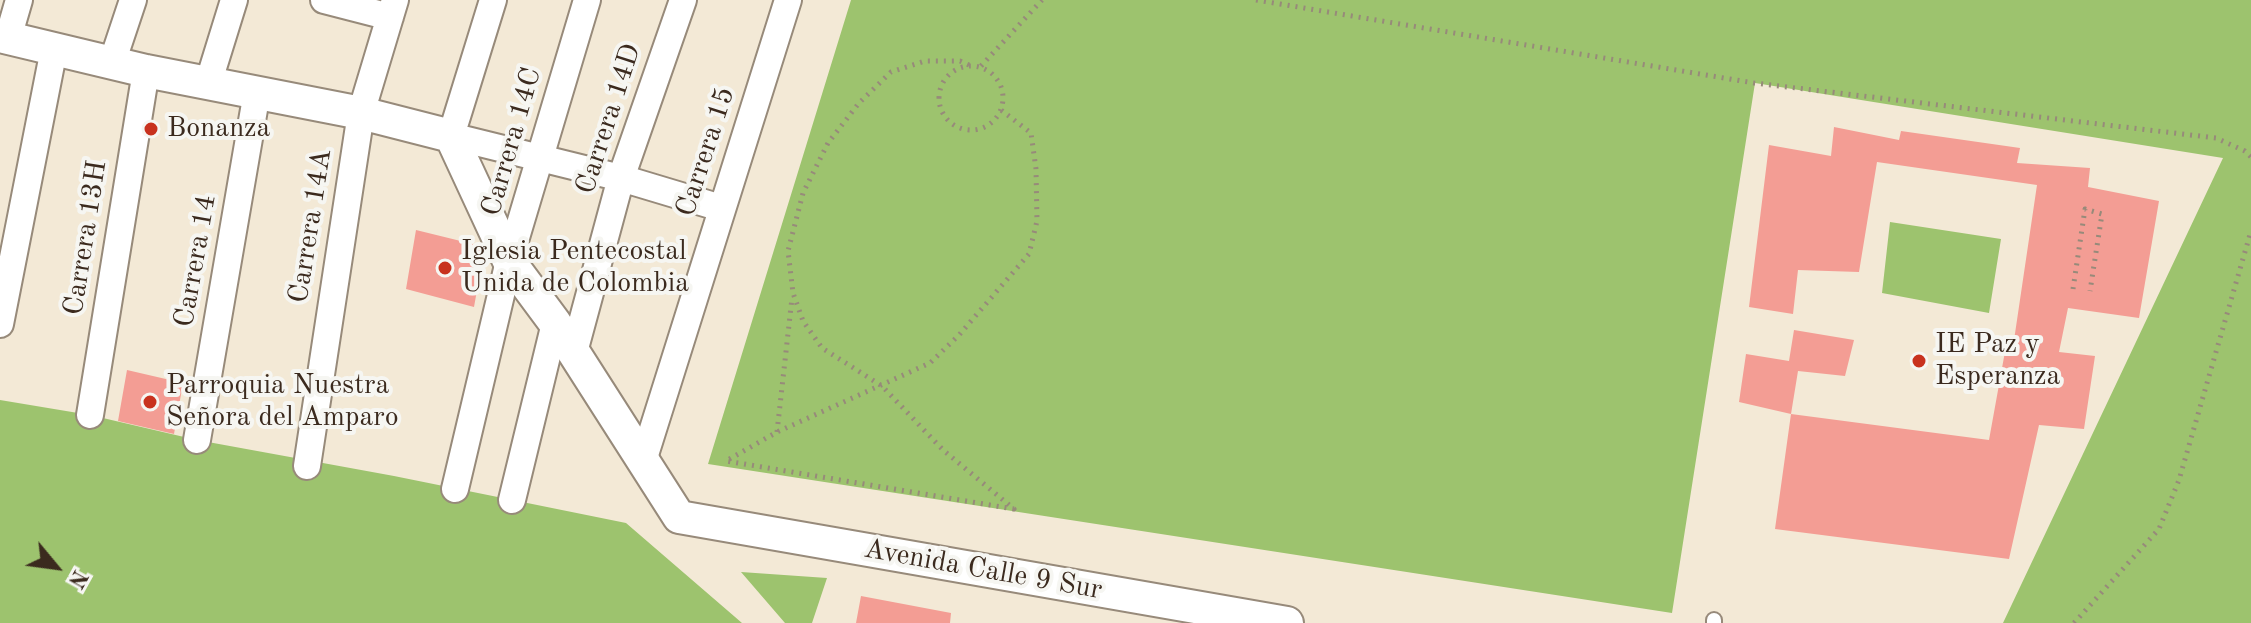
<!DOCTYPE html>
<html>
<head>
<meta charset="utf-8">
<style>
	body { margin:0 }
	#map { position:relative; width:2251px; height:623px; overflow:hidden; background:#f3e9d6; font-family:"Old Standard TT",serif }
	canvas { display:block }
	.north { position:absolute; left:16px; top:527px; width:80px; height:80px; -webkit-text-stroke:6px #f6f6f2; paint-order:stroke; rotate:119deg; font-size:22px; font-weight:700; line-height:32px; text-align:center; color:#3b2a1e }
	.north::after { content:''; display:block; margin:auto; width:28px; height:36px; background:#3b2a1e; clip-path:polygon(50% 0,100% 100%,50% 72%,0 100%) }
</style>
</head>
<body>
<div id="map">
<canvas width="2251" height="623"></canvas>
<div class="north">N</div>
</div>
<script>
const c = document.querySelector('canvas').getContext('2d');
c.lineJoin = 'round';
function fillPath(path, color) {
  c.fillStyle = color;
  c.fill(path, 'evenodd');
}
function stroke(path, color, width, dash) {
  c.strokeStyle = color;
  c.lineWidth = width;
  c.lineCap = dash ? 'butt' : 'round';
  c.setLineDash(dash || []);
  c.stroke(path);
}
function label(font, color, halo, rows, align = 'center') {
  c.font = font + ' "Old Standard TT",serif';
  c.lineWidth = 8;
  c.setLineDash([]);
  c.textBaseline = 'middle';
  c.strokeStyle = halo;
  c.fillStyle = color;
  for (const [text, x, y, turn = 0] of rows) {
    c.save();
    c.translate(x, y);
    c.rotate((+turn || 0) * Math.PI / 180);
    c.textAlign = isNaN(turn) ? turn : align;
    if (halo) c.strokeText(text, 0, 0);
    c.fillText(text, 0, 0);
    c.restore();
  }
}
fillPath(new Path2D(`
	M851 0H2251V623H2003L2223 158 1755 83 1672 613 708 464Z
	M1890 222 2001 239 1989 313 1882 293Z
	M0 400 90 415 197 440 394 476 626 523 742 623H0Z
	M741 572 827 578 812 623H785Z`), '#9dc36e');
fillPath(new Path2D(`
	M1834 127 1899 140 1901 131 2020 148 2017 163 2090 168 2088 187 2159 201 2139 318 2068 308 2059 352 2095 356 2084 429 2039 425 2009 559 1775 529 1791 414 1989 440 2006 346 2013 347 2037 185 1877 162 1859 272 1798 270 1793 314 1749 307 1769 145 1831 156Z
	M416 230 481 246 484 251 474 307 406 289Z
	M1794 330 1854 340 1845 376 1798 371 1791 414 1739 402 1746 354 1789 361Z
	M127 370 183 383 174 434 118 421Z
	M861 596 951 613 950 623H856Z`), '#f39d94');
const service = new Path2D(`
	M1714 623V620`);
const minor = new Path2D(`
	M324 0 390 17
	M493 0 451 136 621 178 721 208
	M8 38 19 0
	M112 63 133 0
	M208 84 234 0
	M0 324 54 49
	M574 352 621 178 683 0
	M90 415 146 71
	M197 440 257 92
	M643 461 788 0
	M307 466 361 113 395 0
	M455 489 509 261 587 0
	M512 500 555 323`);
const tertiary = new Path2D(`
	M0 36 146 71 361 113 451 136 509 261 555 323 679 517 1287 623`);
stroke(service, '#978a7a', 18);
stroke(minor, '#978a7a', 30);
stroke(tertiary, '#978a7a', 36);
stroke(new Path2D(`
	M1256 0 1754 83 2216 138 2245 151 2251 157
	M969 65 960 61H925L891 72 859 103 828 143 803 193 788 251 793 293 803 321 822 348 882 386 943 450 1014 509 726 461 777 432 930 363 959 335 1029 254 1037 221 1036 169 1031 133 1001 110
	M939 98a32 32 0 1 1 64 0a32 32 0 1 1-64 0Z
	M981 66 1042 0
	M2073 289 2085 209 2102 214 2090 291
	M777 432 792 298
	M2074 623 2159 529 2179 480 2251 231`), '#978a7a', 5, [2, 6]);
stroke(service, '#fff', 14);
stroke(minor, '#fff', 26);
stroke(tertiary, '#fff', 32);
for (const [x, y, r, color] of [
	[151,129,8,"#c8321e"],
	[445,268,8,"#c8321e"],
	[1919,361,8,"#c8321e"],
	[150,402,8,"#c8321e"]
]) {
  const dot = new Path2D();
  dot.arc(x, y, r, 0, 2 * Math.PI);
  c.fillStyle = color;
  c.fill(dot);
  stroke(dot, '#f6f6f2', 3);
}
label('28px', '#3b2a1e', '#f6f6f2', [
	["Carrera 14D",609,119,-72],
	["Carrera 14C",512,142,-74],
	["Carrera 15",706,152,-72],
	["Carrera 14A",311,226,-81],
	["Carrera 13H",86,238,-81],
	["Carrera 14",196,261,-80],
	["Avenida Calle 9 Sur",983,570,10]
]);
label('28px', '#3b2a1e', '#f6f6f2', [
	["Bonanza",167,129],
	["Iglesia Pentecostal",461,252],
	["Unida de Colombia",461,284],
	["IE Paz y",1935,345],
	["Esperanza",1935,377],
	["Parroquia Nuestra",166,386],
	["Señora del Amparo",166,418]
], 'left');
</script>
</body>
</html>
